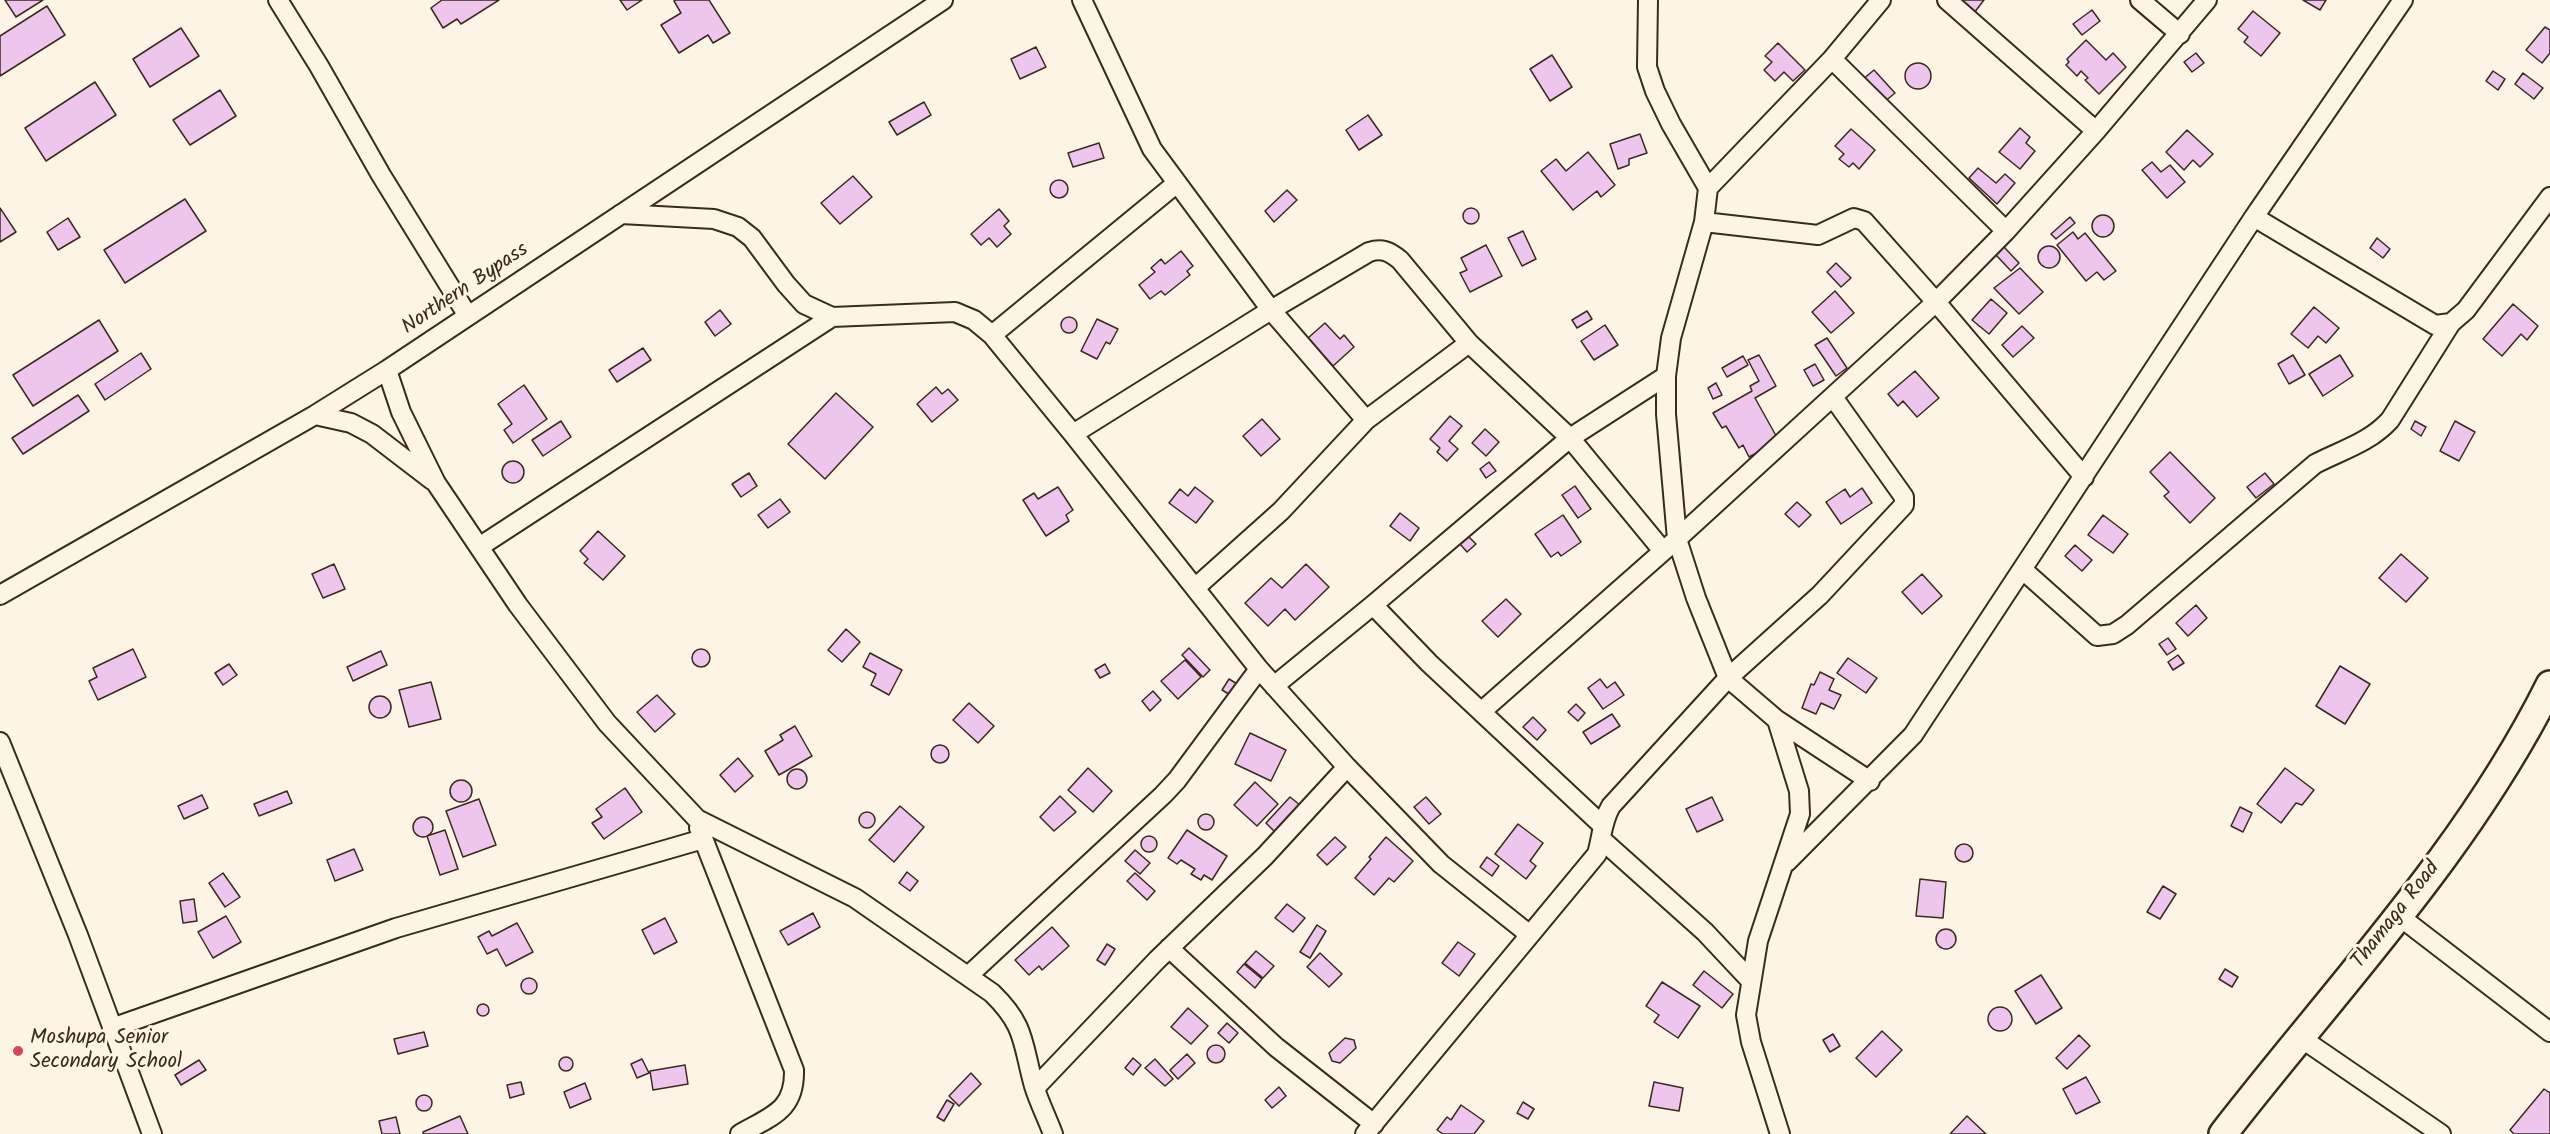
<!DOCTYPE html>
<html>
<head>
<meta charset="utf-8">
<style>
	body { margin:0 }
	canvas { display:block; background:#fcf5e5 }
</style>
</head>
<body>
<canvas width="2550" height="1134"></canvas>
<script>
const c = document.querySelector('canvas').getContext('2d');
c.lineJoin = 'round';
function fillPath(path, color) {
  c.fillStyle = color;
  c.fill(path, 'evenodd');
}
function stroke(path, color, width, dash) {
  c.strokeStyle = color;
  c.lineWidth = width;
  c.lineCap = dash ? 'butt' : 'round';
  c.setLineDash(dash || []);
  c.stroke(path);
}
function label(font, color, halo, rows, align = 'center') {
  c.font = font + ' Kalam,sans-serif';
  c.lineWidth = 6;
  c.setLineDash([]);
  c.textBaseline = 'middle';
  c.strokeStyle = halo;
  c.fillStyle = color;
  for (const [text, x, y, turn = 0] of rows) {
    c.save();
    c.translate(x, y);
    c.rotate((+turn || 0) * Math.PI / 180);
    c.textAlign = isNaN(turn) ? turn : align;
    if (halo) c.strokeText(text, 0, 0);
    c.fillText(text, 0, 0);
    c.restore();
  }
}
const building = new Path2D(`
	M5 0H43L16 17Z
	M442 0H499L461 24 457 19 443 28 431 8Z
	M620 0H642L627 10Z
	M676 0H709L730 33 713 43 708 35 679 53 661 25 681 13 674 1Z
	M1957 0H1984L1974 13Z
	M2303 0H2326L2320 10Z
	M47 6 65 35 0 76V36Z
	M2092 10 2100 21 2082 35 2073 24Z
	M2253 11 2280 33 2261 56 2244 42 2248 37 2238 29Z
	M2545 27 2550 30V53L2542 63 2526 50Z
	M181 28 199 56 150 87 133 59Z
	M2086 40 2106 60 2113 53 2126 67 2099 94 2085 80 2088 78 2081 71 2077 76 2066 65 2069 62 2067 59Z
	M1778 43 1805 70 1793 81 1784 72 1775 81 1764 70 1772 62 1765 56Z
	M1036 47 1046 67 1020 79 1011 59Z
	M2196 53 2204 63 2192 72 2184 62Z
	M1552 55 1572 87 1550 101 1530 69Z
	M1905 76a13 13 0 1 1 26 0a13 13 0 1 1-26 0Z
	M1874 70 1895 93 1883 103 1862 80Z
	M2493 71 2505 79 2498 90 2486 81Z
	M2523 73 2543 88 2534 99 2515 84Z
	M95 82 116 115 46 161 25 128Z
	M220 90 236 116 190 145 173 120Z
	M924 102 931 115 897 135 889 122Z
	M1368 115 1382 135 1359 150 1346 130Z
	M2020 128 2030 137 2026 143 2035 151 2020 169 1999 152Z
	M1851 129 1875 150 1859 169 1853 163 1849 167 1839 159 1844 154 1835 146Z
	M2187 130 2213 154 2200 167 2193 160 2184 170 2166 152Z
	M1640 134 1647 153 1629 159V165L1618 169 1610 144Z
	M1099 143 1104 158 1073 167 1068 153Z
	M1588 152 1615 185 1601 197 1597 191 1573 210 1541 171 1556 159 1566 171Z
	M2152 162 2161 172 2170 165 2185 182 2167 198 2142 170Z
	M1978 168 1996 183 2005 174 2015 183 1997 204 1969 178Z
	M853 176 872 197 840 224 821 203Z
	M1050 189a9 9 0 1 1 18 0a9 9 0 1 1-18 0Z
	M1287 190 1297 200 1274 222 1265 211Z
	M185 199 206 231 125 283 104 250Z
	M1463 216a8 8 0 1 1 16 0a8 8 0 1 1-16 0Z
	M0 208 16 232 0 242Z
	M999 209 1009 221 1004 226 1011 234 997 247 989 238 981 245 971 234Z
	M2092 226a11 11 0 1 1 22 0a11 11 0 1 1-22 0Z
	M2070 217 2075 223 2056 239 2051 234Z
	M68 218 80 237 58 250 47 232Z
	M1523 231 1536 259 1522 266 1508 238Z
	M2073 232 2078 239 2085 233 2116 271 2104 280 2097 272 2086 281 2057 245Z
	M2377 238 2390 249 2383 258 2370 248Z
	M1486 245 1502 276 1470 292 1460 273 1467 270 1461 258Z
	M2038 257a11 11 0 1 1 22 0a11 11 0 1 1-22 0Z
	M2004 247 2019 263 2011 271 1996 255Z
	M1181 251 1193 266 1187 271 1190 275 1165 295 1161 291 1150 299 1139 285 1155 272 1151 268 1161 259 1165 264Z
	M1836 263 1851 278 1841 287 1827 272Z
	M2020 268 2043 292 2019 314 1994 288Z
	M1835 291 1854 313 1831 333 1812 312Z
	M1991 299 2007 313 1989 334 1972 320Z
	M2513 304 2538 326 2527 340 2521 334 2502 356 2483 339Z
	M2314 307 2339 328 2326 343 2318 336 2308 348 2291 334Z
	M720 310 731 324 715 336 705 322Z
	M1587 311 1592 319 1577 328 1572 320Z
	M1061 325a8 8 0 1 1 16 0a8 8 0 1 1-16 0Z
	M1097 319 1118 329 1110 344 1106 342 1097 359 1081 351Z
	M99 320 118 351 33 406 13 375Z
	M1325 323 1340 339 1344 335 1354 347 1333 366 1308 338Z
	M1605 325 1618 345 1594 360 1581 341Z
	M2022 326 2034 338 2013 357 2002 345Z
	M1827 338 1847 368 1836 376 1815 345Z
	M643 348 651 360 617 382 609 370Z
	M141 353 151 369 105 400 95 384Z
	M1759 355 1776 386 1755 398 1779 441 1749 457 1743 445 1739 448 1726 426 1722 428 1713 413 1752 391 1750 386 1759 381 1748 360Z
	M2293 355 2305 375 2289 384 2278 364Z
	M2340 355 2353 376 2323 396 2309 374Z
	M1743 356 1748 365 1727 377 1722 368Z
	M1815 364 1824 380 1813 386 1804 370Z
	M1915 371 1939 398 1917 417 1903 401 1898 406 1888 394Z
	M1716 383 1722 395 1713 399 1708 388Z
	M524 385 547 419 513 443 504 430 512 424 498 404Z
	M936 387 942 394 948 389 958 400 932 422 917 404Z
	M836 393 873 427 825 479 788 444Z
	M78 395 89 411 23 454 12 438Z
	M1450 416 1462 426 1449 441 1458 449 1447 461 1437 452 1440 448 1430 439Z
	M1262 419 1280 439 1261 456 1243 436Z
	M561 421 571 437 543 456 532 440Z
	M2415 421 2426 427 2421 436 2411 429Z
	M2455 421 2475 432 2459 461 2440 451Z
	M1485 429 1499 442 1486 456 1472 443Z
	M2170 452 2215 498 2190 523 2164 496 2169 492 2150 472Z
	M502 472a11 11 0 1 1 22 0a11 11 0 1 1-22 0Z
	M1489 462 1496 471 1486 478 1480 469Z
	M749 473 757 486 741 497 732 484Z
	M2265 473 2274 484 2256 498 2247 487Z
	M1575 486 1591 509 1578 518 1562 495Z
	M1058 487 1073 510 1066 515 1069 521 1046 536 1023 500 1034 493 1038 499Z
	M1195 487 1213 501 1196 523 1169 503 1180 489 1188 496Z
	M1862 488 1872 503 1841 524 1826 502 1845 489 1850 497Z
	M780 499 790 512 768 528 758 515Z
	M1797 502 1811 515 1799 527 1785 514Z
	M1400 513 1419 528 1410 541 1390 526Z
	M1563 515 1581 542 1561 556 1558 552 1551 557 1535 534Z
	M2103 515 2128 534 2113 553 2088 535Z
	M598 531 625 556 603 580 584 563 588 559 580 551Z
	M1469 537 1476 544 1467 552 1460 544Z
	M2075 545 2092 560 2082 571 2065 556Z
	M2401 554 2428 578 2406 602 2379 578Z
	M334 564 345 589 323 598 312 574Z
	M1306 564 1329 587 1295 620 1285 609 1268 626 1245 603 1271 578 1282 588Z
	M1922 574 1942 596 1922 614 1902 592Z
	M1506 599 1521 614 1498 637 1482 621Z
	M2196 605 2207 618 2188 636 2176 623Z
	M846 629 860 642 842 662 828 650Z
	M2168 638 2176 649 2167 655 2159 644Z
	M1189 648 1210 670 1203 677 1182 655Z
	M692 658a9 9 0 1 1 18 0a9 9 0 1 1-18 0Z
	M133 649 146 677 98 700 89 681 97 677 93 668Z
	M381 651 387 665 353 681 347 667Z
	M870 653 902 670 889 695 871 685 876 674 863 667Z
	M2178 655 2184 663 2173 670 2168 662Z
	M1848 658 1877 678 1866 693 1837 673Z
	M1185 660 1201 677 1178 699 1161 681Z
	M229 664 237 675 223 685 215 673Z
	M1105 664 1110 673 1100 678 1095 670Z
	M2340 666 2370 684 2345 724 2316 706Z
	M1820 672 1834 679 1829 690 1841 695 1834 709 1821 703 1816 714 1802 708 1811 684 1814 685Z
	M1229 679 1239 685 1232 696 1222 690Z
	M1600 679 1607 688 1615 682 1624 695 1603 709 1588 688Z
	M431 682 441 719 409 727 399 690Z
	M1153 691 1161 700 1150 711 1142 701Z
	M657 695 675 714 655 732 637 712Z
	M369 707a11 11 0 1 1 22 0a11 11 0 1 1-22 0Z
	M969 703 994 726 978 743 953 720Z
	M1576 704 1585 713 1578 721 1568 712Z
	M1612 714 1620 726 1591 744 1583 732Z
	M1533 717 1546 730 1537 740 1523 727Z
	M795 726 812 756 779 775 765 751 783 740 780 735Z
	M1250 733 1286 750 1271 781 1235 764Z
	M931 754a9 9 0 1 1 18 0a9 9 0 1 1-18 0Z
	M738 758 753 776 735 792 720 775Z
	M1088 768 1112 791 1093 812 1068 790Z
	M2285 768 2314 790 2302 805 2296 803 2281 823 2257 804Z
	M787 779a10 10 0 1 1 20 0a10 10 0 1 1-20 0Z
	M450 791a11 11 0 1 1 22 0a11 11 0 1 1-22 0Z
	M1255 782 1278 804 1257 826 1234 805Z
	M625 788 642 812 604 839 592 823 602 817 596 809Z
	M287 791 292 803 259 816 254 804Z
	M202 795 208 808 184 819 178 806Z
	M1060 796 1076 812 1054 831 1040 817Z
	M1290 797 1300 805 1276 833 1266 823Z
	M1426 797 1441 814 1429 824 1414 807Z
	M1712 797 1723 820 1697 832 1686 809Z
	M479 799 496 845 463 857 446 811Z
	M900 806 924 827 894 862 869 840Z
	M2240 807 2252 813 2243 832 2231 826Z
	M859 820a8 8 0 1 1 16 0a8 8 0 1 1-16 0Z
	M1198 822a8 8 0 1 1 16 0a8 8 0 1 1-16 0Z
	M413 827a10 10 0 1 1 20 0a10 10 0 1 1-20 0Z
	M1518 824 1543 843 1530 861 1536 866 1526 879 1495 854Z
	M445 830 458 869 440 875 427 836Z
	M1187 830 1227 856 1212 880 1204 875 1201 880 1191 874 1195 869 1181 860 1177 864 1168 858Z
	M1141 844a8 8 0 1 1 16 0a8 8 0 1 1-16 0Z
	M1335 837 1346 847 1327 865 1317 855Z
	M1386 837 1413 861 1394 882 1389 878 1374 895 1355 878 1371 859 1369 857Z
	M1955 853a9 9 0 1 1 18 0a9 9 0 1 1-18 0Z
	M354 849 363 870 335 881 327 860Z
	M1135 850 1150 863 1140 874 1125 861Z
	M1487 857 1499 866 1492 876 1480 867Z
	M907 872 918 881 910 891 899 883Z
	M223 873 240 897 225 907 209 883Z
	M1135 873 1155 891 1147 900 1127 881Z
	M1920 879 1946 882 1943 918 1916 916Z
	M2163 886 2176 894 2160 919 2147 912Z
	M194 899 197 921 183 923 180 901Z
	M1287 904 1305 918 1293 932 1275 918Z
	M813 913 820 927 788 945 780 931Z
	M226 916 241 942 213 958 198 932Z
	M665 918 677 942 654 954 642 930Z
	M517 923 533 952 506 966 497 949 487 954 478 937 489 931 492 936Z
	M1317 925 1326 931 1310 958 1300 952Z
	M1052 927 1069 946 1042 970 1039 966 1029 975 1015 960Z
	M1936 939a10 10 0 1 1 20 0a10 10 0 1 1-20 0Z
	M1458 942 1475 954 1459 976 1442 963Z
	M1107 944 1115 949 1105 965 1097 960Z
	M1256 951 1274 966 1263 978 1245 963Z
	M1320 953 1342 974 1329 987 1307 967Z
	M1244 964 1262 979 1255 988 1237 972Z
	M2225 969 2238 977 2232 987 2219 979Z
	M1704 971 1733 994 1722 1008 1693 985Z
	M2041 975 2062 1008 2036 1024 2015 991Z
	M521 986a8 8 0 1 1 16 0a8 8 0 1 1-16 0Z
	M1662 982 1700 1006 1678 1038 1654 1022 1659 1015 1646 1006Z
	M477 1010a6 6 0 1 1 12 0a6 6 0 1 1-12 0Z
	M1988 1019a12 12 0 1 1 24 0a12 12 0 1 1-24 0Z
	M1188 1008 1208 1026 1191 1044 1171 1027Z
	M1227 1023 1238 1033 1229 1043 1218 1033Z
	M1882 1031 1902 1050 1876 1077 1856 1058Z
	M424 1032 428 1046 398 1054 394 1039Z
	M1833 1034 1840 1046 1830 1052 1823 1040Z
	M2079 1035 2090 1046 2067 1069 2056 1058Z
	M1345 1038 1354 1040 1356 1048 1340 1063 1332 1061 1329 1053Z
	M1207 1054a9 9 0 1 1 18 0a9 9 0 1 1-18 0Z
	M1187 1054 1195 1063 1178 1079 1170 1070Z
	M559 1064a7 7 0 1 1 14 0a7 7 0 1 1-14 0Z
	M1133 1058 1141 1065 1133 1075 1125 1068Z
	M642 1059 649 1073 637 1078 631 1064Z
	M1155 1059 1173 1079 1165 1086 1145 1068Z
	M199 1060 206 1070 181 1085 175 1075Z
	M685 1065 688 1084 653 1090 650 1071Z
	M971 1073 981 1084 959 1106 949 1096Z
	M2086 1077 2100 1102 2076 1114 2063 1089Z
	M521 1082 524 1094 510 1098 507 1085Z
	M1654 1082 1683 1088 1679 1111 1649 1106Z
	M585 1083 591 1099 570 1108 564 1092Z
	M1279 1087 1286 1096 1272 1108 1265 1100Z
	M2544 1089 2550 1093V1134H2514L2510 1130Z
	M416 1103a8 8 0 1 1 16 0a8 8 0 1 1-16 0Z
	M947 1100 954 1104 944 1121 937 1117Z
	M1523 1102 1534 1109 1528 1119 1517 1113Z
	M1461 1105 1484 1121 1474 1134H1443L1437 1130 1447 1117 1451 1120Z
	M460 1116 468 1134H423V1132Z
	M1967 1116 1986 1134H1950Z
	M396 1117 400 1134H382L379 1121Z`);
fillPath(building, '#eec5ed');
stroke(building, '#3b2a1e', 1.5);
const street = new Path2D(`
	M278 0 319 66 381 175 468 316
	M1082 0 1152 149 1271 310 1366 420
	M1648 0 1647 67 1655 91 1671 124 1708 188 1704 222 1671 338 1666 376V414L1677 539 1696 598 1728 678 1777 720 1799 791 1800 814 1758 941 1746 1015 1751 1042 1780 1134
	M1947 0 2096 131
	M2140 0 2180 34
	M1832 59 2006 231
	M1708 188 1832 59 1881 0
	M621 214 714 219 738 227 752 238 786 284 804 304 832 317 955 312 974 320 992 335 1073 434 1259 669 1347 767 1441 864 1530 935
	M2254 217 2403 0
	M1704 222 1818 235 1854 218 1864 221 1936 302 2084 477
	M992 335 1177 183
	M387 370 401 412 436 483 518 605 607 723 697 819 855 898 992 993C1026 1026 1022 1043 1034 1086 1039 1102 1047 1118 1053 1134
	M315 415 351 423 372 434 432 480
	M1073 434 1271 310 1369 252C1382 248 1389 251 1400 260L1469 343 1570 438 1663 551
	M479 547 832 317
	M2023 570 2097 636 2113 634 2127 625 2315 464C2342 450 2369 443 2390 420L2451 323
	M1195 588 1281 511 1366 420 1469 343
	M0 595 315 415 387 370 943 0
	M1373 605 1429 663 1602 825
	M1274 686 1373 605 1570 438 1666 376
	M1482 711 1677 539 1936 302 2006 231 2096 131 2207 0
	M1777 720 1870 781
	M0 742 78 935 152 1134
	M699 828 794 1070C795 1111 771 1116 740 1134
	M1601 839 1705 932 1751 981
	M1787 862 1913 735 2254 217 2435 325 2451 323 2466 310 2550 197
	M2399 916 2550 1032
	M1169 948 1276 1047 1374 1124
	M968 976 1163 795 1177 780 1259 669
	M112 1028 396 928 703 839
	M2301 1038 2441 1134
	M1035 1088 1157 960 1265 856 1347 767
	M1365 1134 1597 854C1602 837 1602 821 1611 806L1728 678 1820 595 1904 505V497L1833 397`);
const secondary = new Path2D(`
	M2223 1134C2336 988 2467 852 2550 685`);
stroke(street, '#3b2a1e', 22);
stroke(secondary, '#3b2a1e', 32);
stroke(street, '#fcf5e5', 18);
stroke(secondary, '#fcf5e5', 27);
for (const [x, y, r, color] of [
	[18,1051,6,"#d1495b"]
]) {
  const dot = new Path2D();
  dot.arc(x, y, r, 0, 2 * Math.PI);
  c.fillStyle = color;
  c.fill(dot);
  stroke(dot, '#fcf5e5', 2);
}
label('21px', '#3b2a1e', '#fcf5e5', [
	["Northern Bypass",466,290,-34],
	["Thamaga Road",2397,916,-52]
]);
label('21px', '#3b2a1e', '#fcf5e5', [
	["Moshupa Senior",30,1039],
	["Secondary School",30,1063]
], 'left');
</script>
</body>
</html>
